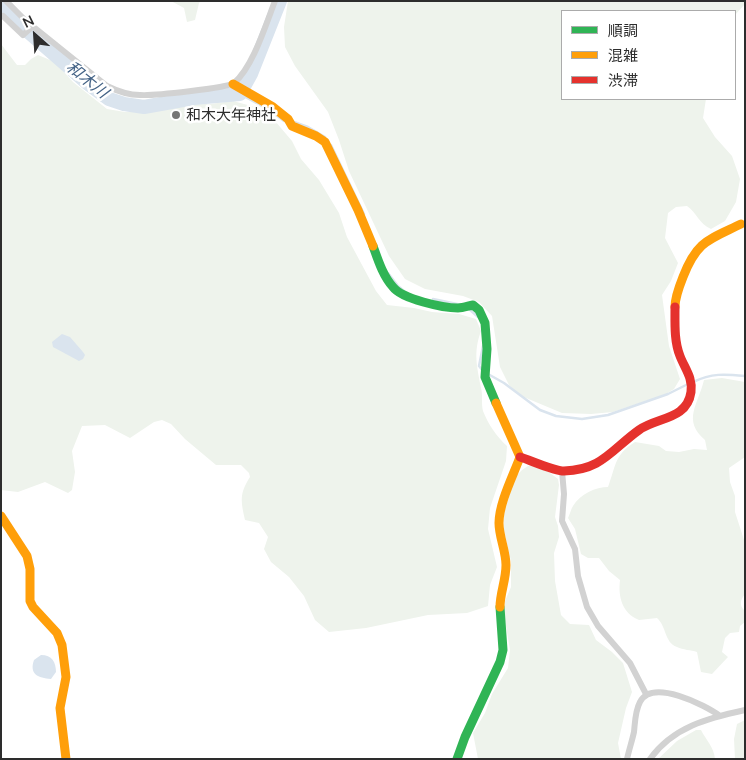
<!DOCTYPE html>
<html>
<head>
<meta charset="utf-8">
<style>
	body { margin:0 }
	#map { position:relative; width:746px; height:760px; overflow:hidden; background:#fff; font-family:Mulish,"Noto Sans JP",sans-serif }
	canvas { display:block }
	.frame { position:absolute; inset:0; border:2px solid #2d2d2d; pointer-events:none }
	.legend { position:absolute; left:561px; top:10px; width:175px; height:90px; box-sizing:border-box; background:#fff; border:1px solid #ababab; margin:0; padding:6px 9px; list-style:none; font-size:15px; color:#2d2d2d }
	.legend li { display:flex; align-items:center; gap:10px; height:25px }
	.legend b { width:25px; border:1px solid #ababab }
	.north { position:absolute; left:10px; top:10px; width:50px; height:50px; -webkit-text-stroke:4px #fff; paint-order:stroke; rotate:334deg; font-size:14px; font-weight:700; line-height:20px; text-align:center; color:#2d2d2d }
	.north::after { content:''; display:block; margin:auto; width:18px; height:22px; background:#2d2d2d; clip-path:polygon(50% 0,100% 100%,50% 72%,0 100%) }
</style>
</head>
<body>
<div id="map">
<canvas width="746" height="760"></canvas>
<div class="frame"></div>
<ul class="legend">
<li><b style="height:6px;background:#30b455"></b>順調</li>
<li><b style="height:6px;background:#ff9f0a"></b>混雑</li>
<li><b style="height:6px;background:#e5322d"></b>渋滞</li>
</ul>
<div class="north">N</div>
</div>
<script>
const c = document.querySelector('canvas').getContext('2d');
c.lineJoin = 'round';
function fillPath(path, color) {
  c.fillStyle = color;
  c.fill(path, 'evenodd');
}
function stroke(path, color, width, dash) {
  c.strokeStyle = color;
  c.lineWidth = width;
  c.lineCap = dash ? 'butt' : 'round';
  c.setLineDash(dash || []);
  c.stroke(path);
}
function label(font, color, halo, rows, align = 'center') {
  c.font = font + ' Mulish,"Noto Sans JP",sans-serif';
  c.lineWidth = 5;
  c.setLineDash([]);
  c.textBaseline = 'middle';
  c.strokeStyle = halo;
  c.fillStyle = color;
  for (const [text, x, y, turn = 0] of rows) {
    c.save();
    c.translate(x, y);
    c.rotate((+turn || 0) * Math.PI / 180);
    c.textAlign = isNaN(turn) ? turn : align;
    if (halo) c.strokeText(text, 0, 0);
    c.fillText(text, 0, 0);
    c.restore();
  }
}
fillPath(new Path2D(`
	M171 1H201L199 3 195 20 187 22 184 8Z
	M288 1H745V4L735 15V11H562V99H706L703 118 715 137 732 156 740 179 736 202 725 221 711 229C699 224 697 213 687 206L676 207 668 213 665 238 678 263 671 281 662 295 669 346 680 379 674 389 666 394 613 412 591 414 562 413 519 395 509 385 500 367 492 316 479 302 463 296 425 289 405 279 389 256 349 171 339 140 328 112 295 66 285 47 284 27Z
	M1 44 17 65H25L31 59 38 55 55 62 73 82 107 109 125 112H143L183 104H210L233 101 255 107 275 121 292 141 301 159 319 180 339 213 347 237 376 291 387 305 414 308 432 312 459 314 476 319 481 331C473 353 477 366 481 388 483 395 481 404 483 411 488 424 497 437 507 446L506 461 490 508 488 529 497 567 490 585 488 606 467 613 428 615 366 628 329 632 315 620 304 596 289 577 271 562 264 549 268 537 259 523 245 520C241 501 239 494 250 477L249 473 241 465H216L185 439 171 424 162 420 154 422 130 438 105 425 82 426 72 451 75 472 72 490 68 493 45 482 18 492 1 490Z
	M722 378 745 382V457L729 468 730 482 735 496V512L745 543V594C740 600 739 606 745 611V622L740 626 739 632 730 633 725 638 722 652 728 657 712 674 701 672 697 652C691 650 683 650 677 647 664 642 667 627 657 618L639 620C622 613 618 597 620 580L609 571 599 558H588L581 554 575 529 568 518C570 514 571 509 573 506 580 494 596 487 608 487 616 466 614 455 635 442L659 446 666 451 679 452 694 449 707 450 705 440C682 420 698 405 704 380Z
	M533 465 546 470 558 479 559 485 555 517 558 526 559 537 554 553 555 581 561 615 570 624 589 625 596 640 612 652 623 663 632 692 626 708 618 743 621 759H478L473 733 485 713 492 694 508 668 510 650 504 614 505 601 511 587V561L504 531V513L515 477 522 470 528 466Z
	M745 720V759H735L734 739 737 724Z
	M696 730H701C706 740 714 747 715 759H658L677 741Z`), '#eef3ec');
fillPath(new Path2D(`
	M62 334 70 337 83 352 85 355 83 359 79 361 53 347 52 342Z
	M41 655C52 655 56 662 56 672L51 679C38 678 29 674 34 660Z`), '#dae4ee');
stroke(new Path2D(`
	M240 94 269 110 284 121
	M294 122 308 127 325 137
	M331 145 364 214
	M388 273 398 286 404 291
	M433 299 462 305
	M469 309 478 317
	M483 371 479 366 483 346
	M488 374 504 383 540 410 556 416 582 419 608 415 668 394 688 384
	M693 382C712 373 724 374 745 376`), '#dae4ee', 2.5);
stroke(new Path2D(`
	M1 8 87 83 109 99 124 104 144 107 194 98 240 94 251 74 280 1`), '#dae4ee', 14);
stroke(new Path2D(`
	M6 1 25 20 107 86C117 91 128 95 140 95 153 96 227 88 234 83 253 67 266 24 275 1
	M3 16 23 35 33 26
	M562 471 564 494 562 521 575 549 578 576 587 607 598 626 630 663 646 694
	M627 759C629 750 632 741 634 732 635 723 635 711 640 702 652 678 705 705 720 716
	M650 759C673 727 708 718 745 710`), '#d2d2d2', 6);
stroke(new Path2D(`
	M373 246C378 260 383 276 393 287 402 299 443 308 458 308 463 308 468 306 473 305L479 310 485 323 487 349 485 377 496 403
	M457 759 465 737 500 662 503 650 500 607`), '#30b455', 9);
stroke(new Path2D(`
	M233 84 273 107 288 119 292 126 316 136 325 142 358 210 373 246
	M675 307C675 297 679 287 683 277 697 241 708 240 741 224
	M496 403 520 457C513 476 499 503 499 523 499 537 506 551 506 565 506 580 500 593 500 607
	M1 516 27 556 30 569V601L33 607 57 633 62 645 66 677 60 708 66 759`), '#ff9f0a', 9);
stroke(new Path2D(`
	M520 457C530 460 554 471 564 471 602 470 611 450 639 430 657 417 687 420 691 392 693 378 685 369 680 356 674 341 675 324 675 307`), '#e5322d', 9);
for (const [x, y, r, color] of [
	[176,115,5,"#767676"]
]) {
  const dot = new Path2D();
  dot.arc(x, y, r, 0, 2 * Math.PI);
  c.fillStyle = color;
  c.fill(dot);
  stroke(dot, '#fff', 2);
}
label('15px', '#2d2d2d', '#fff', [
	["和木大年神社",186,115]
], 'left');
label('italic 16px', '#446386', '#fff', [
	["和木川",87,80,39]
]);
</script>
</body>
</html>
